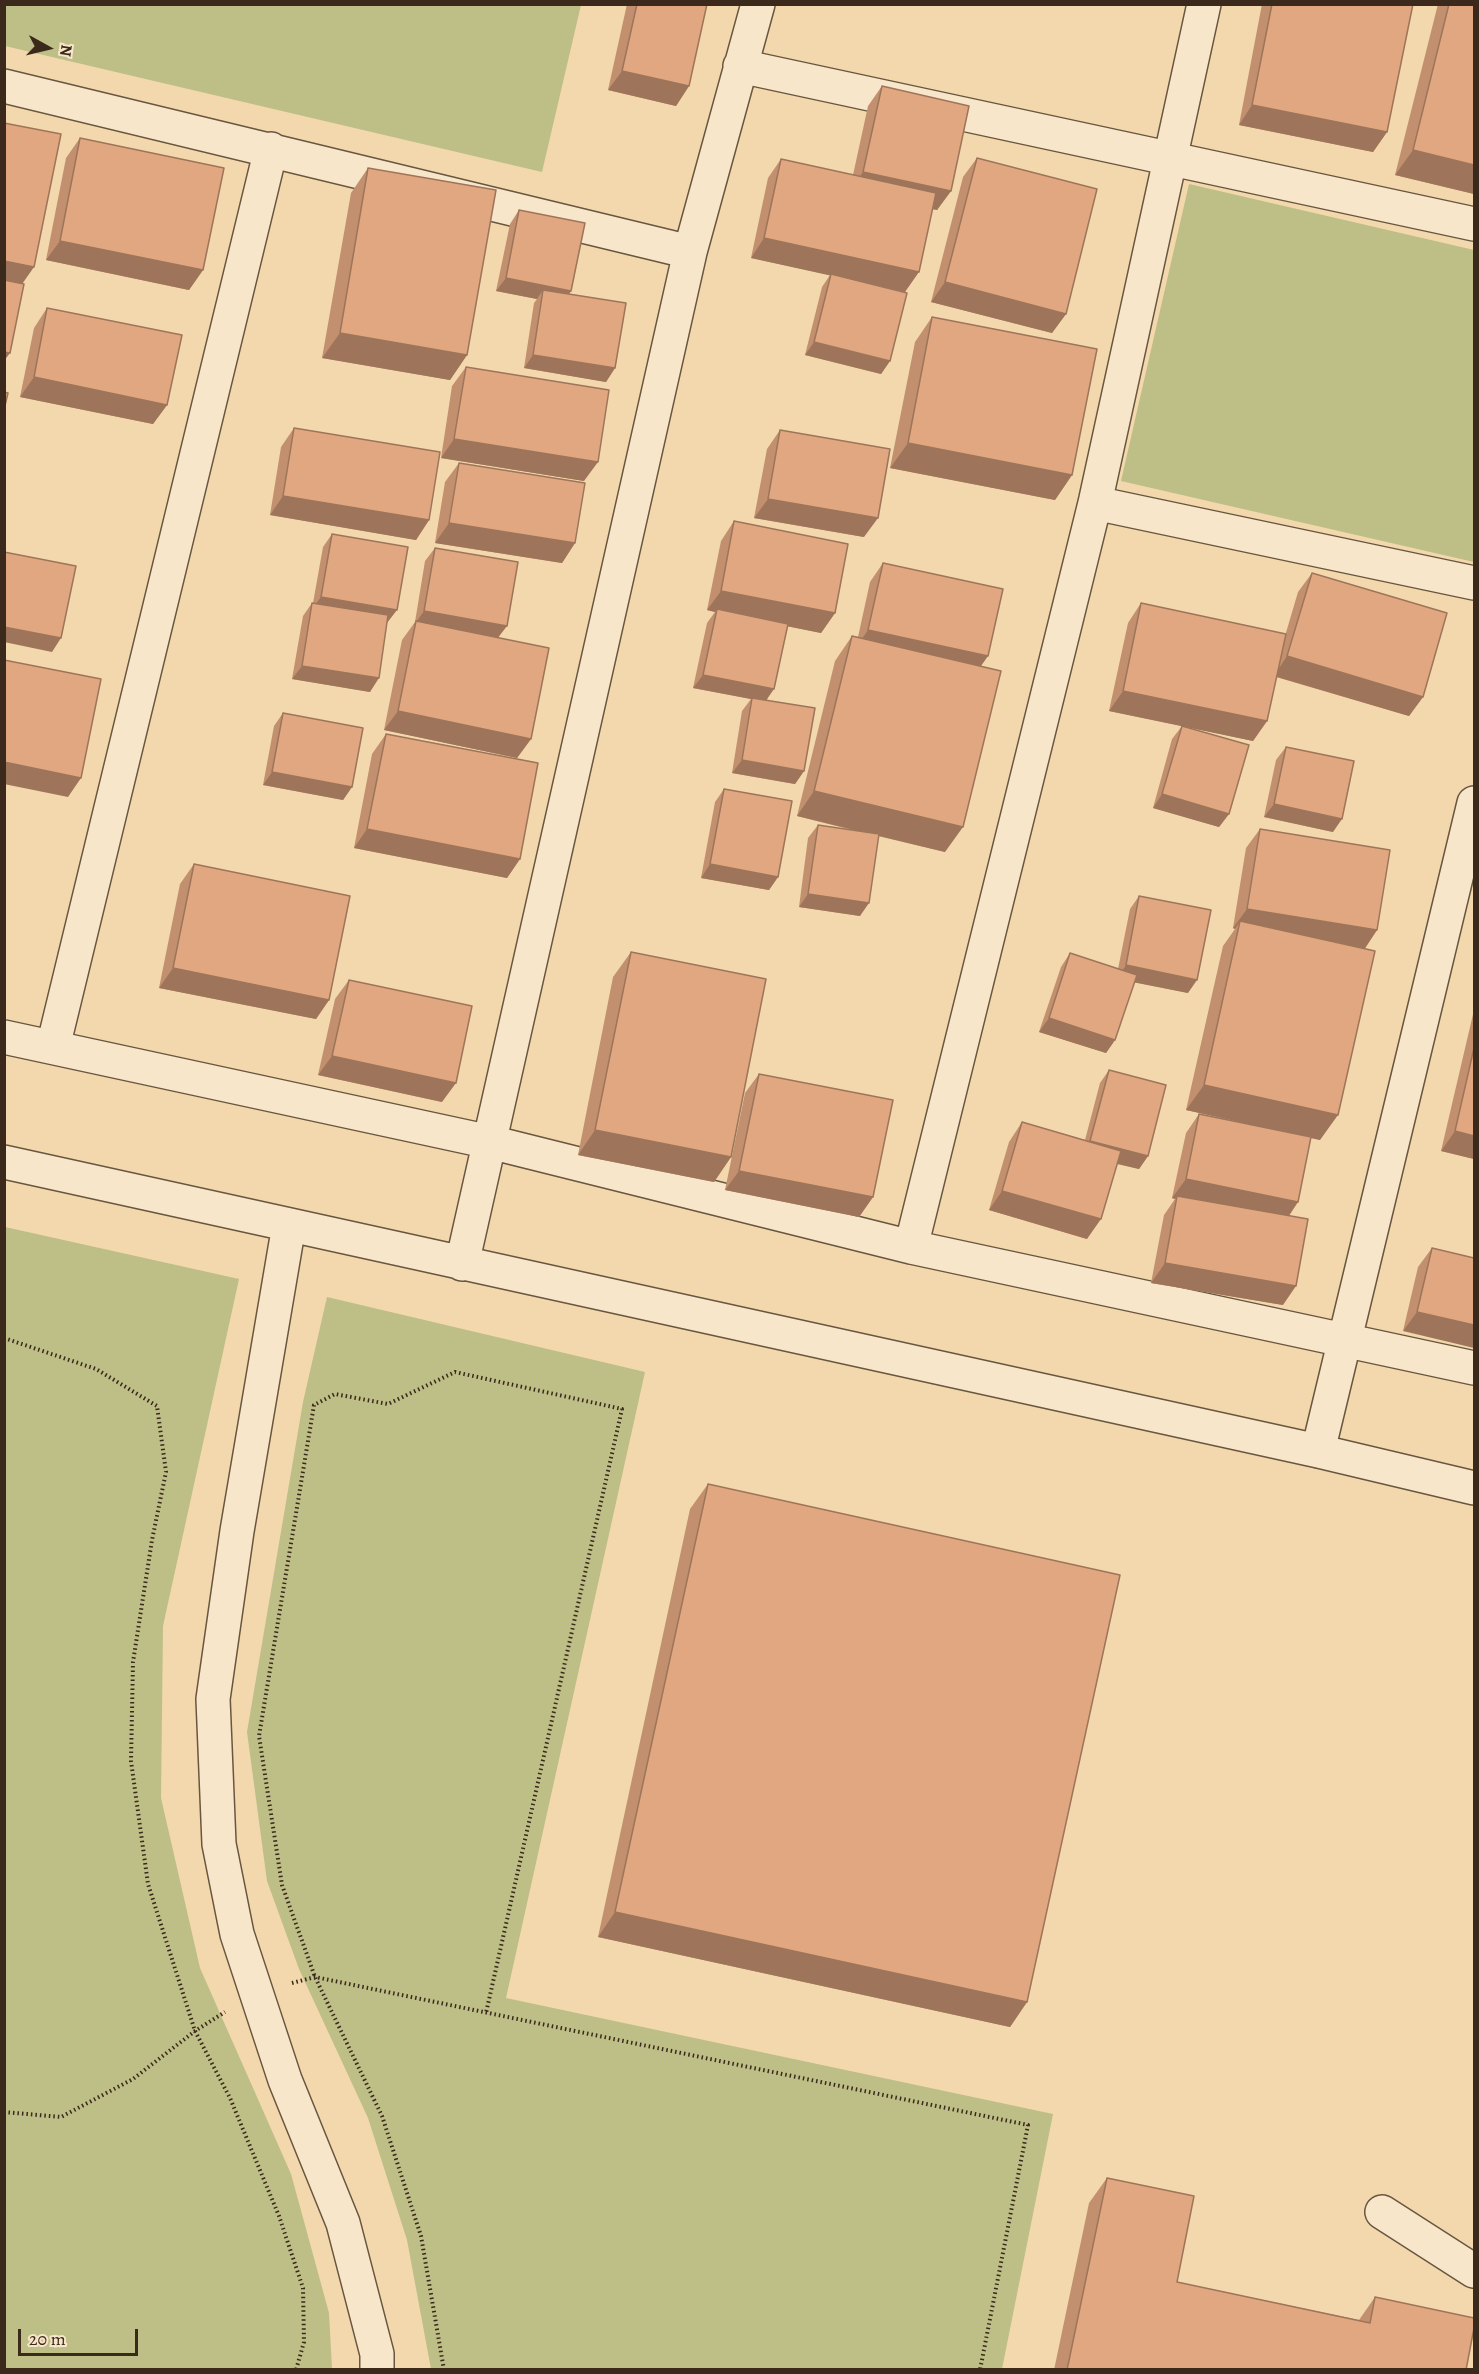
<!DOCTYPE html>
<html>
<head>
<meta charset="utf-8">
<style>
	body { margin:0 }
	#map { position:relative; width:1479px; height:2374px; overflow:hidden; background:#f2d8ac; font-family:Alegreya,serif }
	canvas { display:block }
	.frame { position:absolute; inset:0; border:6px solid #3b2a1c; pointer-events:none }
	.north { position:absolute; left:18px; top:18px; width:60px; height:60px; -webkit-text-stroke:4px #f7e6c9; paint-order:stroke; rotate:98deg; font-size:16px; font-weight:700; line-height:24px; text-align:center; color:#3b2a1c }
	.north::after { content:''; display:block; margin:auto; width:21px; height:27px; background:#3b2a1c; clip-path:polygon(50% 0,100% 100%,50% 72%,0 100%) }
	.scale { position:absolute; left:18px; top:2329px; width:120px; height:27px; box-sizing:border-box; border:3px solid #3b2a1c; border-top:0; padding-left:8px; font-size:18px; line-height:21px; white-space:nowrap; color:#3b2a1c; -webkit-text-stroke:4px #f7e6c9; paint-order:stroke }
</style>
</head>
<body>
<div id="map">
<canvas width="1479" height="2374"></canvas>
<div class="frame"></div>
<div class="north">N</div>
<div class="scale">20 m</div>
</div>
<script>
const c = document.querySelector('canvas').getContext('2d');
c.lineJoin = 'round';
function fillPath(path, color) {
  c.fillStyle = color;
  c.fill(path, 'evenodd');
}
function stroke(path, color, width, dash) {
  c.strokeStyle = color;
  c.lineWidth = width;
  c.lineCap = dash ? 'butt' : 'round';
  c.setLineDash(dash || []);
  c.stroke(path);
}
fillPath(new Path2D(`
	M5 4H581V5L542 172 5 46Z
	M1189 184 1474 250V562L1121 481Z
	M5 1227 239 1279 163 1626 161 1798 200 1968 291 2174 329 2313 332 2369H5Z
	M327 1297 645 1372 506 1998 1053 2114 1002 2369H431L407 2240 368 2118 299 1969 267 1881 247 1732 303 1402Z`), '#bebe87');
const minor = new Path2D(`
	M740 66 1474 224
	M4 86 690 252
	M1095 503 1474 583
	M4 1037 490 1142 911 1247 1474 1368
	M53 1047 271 149
	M4 1162 1318 1451 1474 1488
	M289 1225 237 1531 213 1699 219 1844 237 1934 285 2080 343 2223 377 2354V2370
	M911 1247 1095 503 1204 4
	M462 1264 690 252 758 4
	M1318 1451 1474 803
	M1382 2212 1474 2271`);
stroke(minor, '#695640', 36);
stroke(new Path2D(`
	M4 1338 96 1369 157 1406 166 1472 152 1540 133 1662 131 1761 148 1884 195 2031 230 2098 279 2216 303 2288 304 2342 296 2370
	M292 1983 315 1977 1028 2125 980 2370
	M4 2112 61 2117 133 2079 195 2031 225 2012
	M444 2370 421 2236 382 2116 315 1977 282 1885 259 1736 314 1405 335 1394 388 1404 455 1372 622 1409 486 2013`), '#3b2a1c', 4, [1.5, 3]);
stroke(minor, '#f7e6c9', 33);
fillPath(new Path2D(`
	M627 4H707L689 86 676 106 608 90Z
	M1262 4H1413L1387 132 1373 152 1239 125Z
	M1438 4H1474V194L1395 175Z
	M882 86 951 191 937 210 932 209 905 292 886 287 890 361 881 374 805 355 822 287 830 275 751 258 768 178 781 159 853 175 868 106Z
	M80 138 203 270 189 290 46 260 66 158Z
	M977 158 1066 314 1052 333 931 302 963 177Z
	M368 168 467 355 450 380 322 358 351 193Z
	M519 210 571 291 569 294 615 368 606 382 524 368 534 303 537 299 496 291 510 224Z
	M47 308 167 405 153 424 20 397 34 328Z
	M932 317 1072 475 1055 500 890 468 915 342Z
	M466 367 584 481 441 458 452 386Z
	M294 428 429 520 416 540 270 515 281 447Z
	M780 430 864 537 754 518 767 449Z
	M459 463 575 543 562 563 435 543 445 482Z
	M734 521 835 613 821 633 787 626 767 700 804 771 795 784 732 773 742 711 751 699 693 688 707 623 715 612 707 610 721 541Z
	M332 534 387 623 370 692 292 679 303 616 312 603H313L323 547Z
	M435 548 499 638 531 739 517 758 384 730 402 640 415 622 425 561Z
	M883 563 981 667 945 852 878 836 860 916 799 907 808 838 818 825 856 831 797 816 835 661 852 636 858 637 870 582Z
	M1312 573 1423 697 1409 716 1276 677 1267 721 1253 741 1183 726 1229 814 1219 827 1153 808 1172 739 1182 726 1109 711 1128 623 1141 603 1285 636 1298 592Z
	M283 713 352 787 343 800 263 785 274 726Z
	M386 734 520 859 507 878 354 848 372 754Z
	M1286 747 1333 832 1264 817 1276 760Z
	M724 789 778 877 769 890 701 878 715 802Z
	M1260 829 1377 930 1364 949 1320 1140 1311 1138 1289 1216 1283 1305 1151 1283 1164 1215 1175 1199 1172 1198 1186 1133 1199 1114 1259 1126 1186 1110 1223 946 1235 929 1233 928 1246 848Z
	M194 864 329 1000 316 1019 159 988 180 884Z
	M1139 896 1188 993 1134 982 1115 1040 1106 1053 1039 1032 1061 967 1070 953 1118 969 1130 909Z
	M631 952 731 1157 714 1182 578 1155 613 977Z
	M349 980 442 1102 318 1075 335 999Z
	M1474 1010V1159L1441 1151Z
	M1109 1070 1148 1156 1139 1169 1117 1164 1087 1239 989 1210 1009 1142 1022 1122 1085 1140 1100 1083Z
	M759 1074 873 1197 859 1217 725 1190 745 1093Z
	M1432 1248 1474 1258 1403 1331 1418 1267Z
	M708 1484 1027 2002 1010 2027 598 1937 690 1509Z
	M1107 2178 1177 2282 1359 2320 1375 2297 1466 2370H1054L1089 2203Z`), '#c2906f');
fillPath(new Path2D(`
	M622 71 689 86 676 106 608 90Z
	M1252 105 1387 132 1373 152 1239 125Z
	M1413 150 1474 165V194L1395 175Z
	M863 172 951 191 937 210 850 191Z
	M764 238 919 272 905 292 751 258Z
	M60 241 203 270 189 290 46 260Z
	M4 261 34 267 20 287 4 284Z
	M506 278 571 291 562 304 543 290 537 299 496 291Z
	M945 282 1066 314 1052 333 931 302Z
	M340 333 467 355 450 380 322 358Z
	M814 342 890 361 881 374 805 355Z
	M4 352 10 353 4 361Z
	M533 355 615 368 606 382 524 368Z
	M34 377 167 405 153 424 20 397Z
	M454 439 598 462 584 481 441 458Z
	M908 443 1072 475 1055 500 890 468Z
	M283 496 429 520 416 540 270 515Z
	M768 499 878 518 864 537 754 518Z
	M449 523 575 543 562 563 435 543Z
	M721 591 835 613 821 633 716 612 717 609 715 612 707 610Z
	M321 597 397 610 387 623 311 610Z
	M424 611 507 626 497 639 414 625Z
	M4 627 61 638 52 652 4 642Z
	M868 630 988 656 974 676 855 649Z
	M1287 656 1423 697 1409 716 1274 676Z
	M302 666 379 678 370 692 292 679Z
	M703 675 774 689 765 702 752 698 751 699 693 688Z
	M1123 691 1267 721 1253 741 1109 711Z
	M398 711 531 739 517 758 384 730Z
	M742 760 804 771 795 784 732 773Z
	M4 762 81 778 68 797 4 784Z
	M272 772 352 787 343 800 263 785Z
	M814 791 963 827 945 852 797 816Z
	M1162 794 1229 814 1219 827 1153 808Z
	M1274 804 1342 819 1333 832 1264 817Z
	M367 829 520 859 507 878 354 848Z
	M710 864 778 877 769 890 701 878Z
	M808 894 869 903 860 916 799 907Z
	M1247 909 1377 930 1364 950 1240 921 1235 929 1233 928Z
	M1126 965 1197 980 1188 993 1117 979Z
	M173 968 329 1000 316 1019 159 988Z
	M1049 1018 1115 1040 1106 1053 1039 1032Z
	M332 1056 456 1083 442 1102 318 1075Z
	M1204 1085 1338 1115 1320 1140 1186 1110Z
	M595 1130 731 1157 714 1182 578 1155Z
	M1455 1131 1474 1136V1159L1441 1151Z
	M1090 1141 1148 1156 1139 1169 1081 1155Z
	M739 1171 873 1197 859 1217 725 1190Z
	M1186 1179 1298 1202 1285 1222 1177 1196 1175 1199 1172 1198Z
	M1002 1191 1101 1219 1087 1239 989 1210Z
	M1165 1263 1296 1286 1283 1305 1151 1283Z
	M1417 1312 1474 1325V1348L1403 1331Z
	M615 1912 1027 2002 1010 2027 598 1937Z`), '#9e755a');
const building = new Path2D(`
	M637 4H707L689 86 622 71Z
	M1272 4H1413L1387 132 1252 105Z
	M1449 4H1474V165L1413 150Z
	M882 86 969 106 951 191 863 172Z
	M4 123 61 134 34 267 4 261Z
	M80 138 224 168 203 270 60 241Z
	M977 158 1097 189 1066 314 945 282Z
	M781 159 936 193 919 272 764 238Z
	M368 168 496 190 467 355 340 333Z
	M519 210 585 223 571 291 506 278Z
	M831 274 907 293 890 361 814 342Z
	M4 280 24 284 10 353 4 352Z
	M543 290 626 303 615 368 533 355Z
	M47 308 182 335 167 405 34 377Z
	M932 317 1097 349 1072 475 908 443Z
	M466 367 609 390 598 462 454 439Z
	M4 392 8 393 4 410Z
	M294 428 440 452 429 520 283 496Z
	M780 430 890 449 878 518 768 499Z
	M459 463 585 483 575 543 449 523Z
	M734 521 848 544 835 613 721 591Z
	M332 534 408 547 397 610 321 597Z
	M435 548 518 562 507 626 424 611Z
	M4 552 76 566 61 638 4 627Z
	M883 563 1003 589 988 656 868 630Z
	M1312 573 1447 613 1423 697 1287 656Z
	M312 603 388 615 379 678 302 666Z
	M1141 603 1286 634 1267 721 1123 691Z
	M717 609 788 624 774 689 703 675Z
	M416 621 549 648 531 739 398 711Z
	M852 636 1001 671 963 827 814 791Z
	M4 660 101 679 81 778 4 762Z
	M752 698 815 708 804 771 742 760Z
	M283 713 363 728 352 787 272 772Z
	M1182 726 1249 745 1229 814 1162 794Z
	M386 734 538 763 520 859 367 829Z
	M1286 747 1354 761 1342 819 1274 804Z
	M724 789 792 801 778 877 710 864Z
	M818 825 879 834 869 903 808 894Z
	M1260 829 1390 850 1377 930 1247 909Z
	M194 864 350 896 329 1000 173 968Z
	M1139 896 1211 910 1197 980 1126 965Z
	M1240 921 1375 951 1338 1115 1204 1085Z
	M631 952 766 979 731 1157 595 1130Z
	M1070 953 1137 975 1115 1040 1049 1018Z
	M349 980 472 1006 456 1083 332 1056Z
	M1474 1048V1136L1455 1131Z
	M1109 1070 1166 1085 1148 1156 1090 1141Z
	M759 1074 893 1100 873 1197 739 1171Z
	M1199 1114 1311 1137 1298 1202 1186 1179Z
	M1022 1122 1121 1151 1101 1219 1002 1191Z
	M1177 1196 1308 1219 1296 1286 1165 1263Z
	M1432 1248 1474 1258V1325L1417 1312Z
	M708 1484 1120 1575 1027 2002 615 1912Z
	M1107 2178 1194 2196 1177 2282 1370 2323 1375 2297 1474 2318V2328L1466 2370H1067Z`);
fillPath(building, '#e1a781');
stroke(building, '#9e755a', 1.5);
</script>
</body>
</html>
